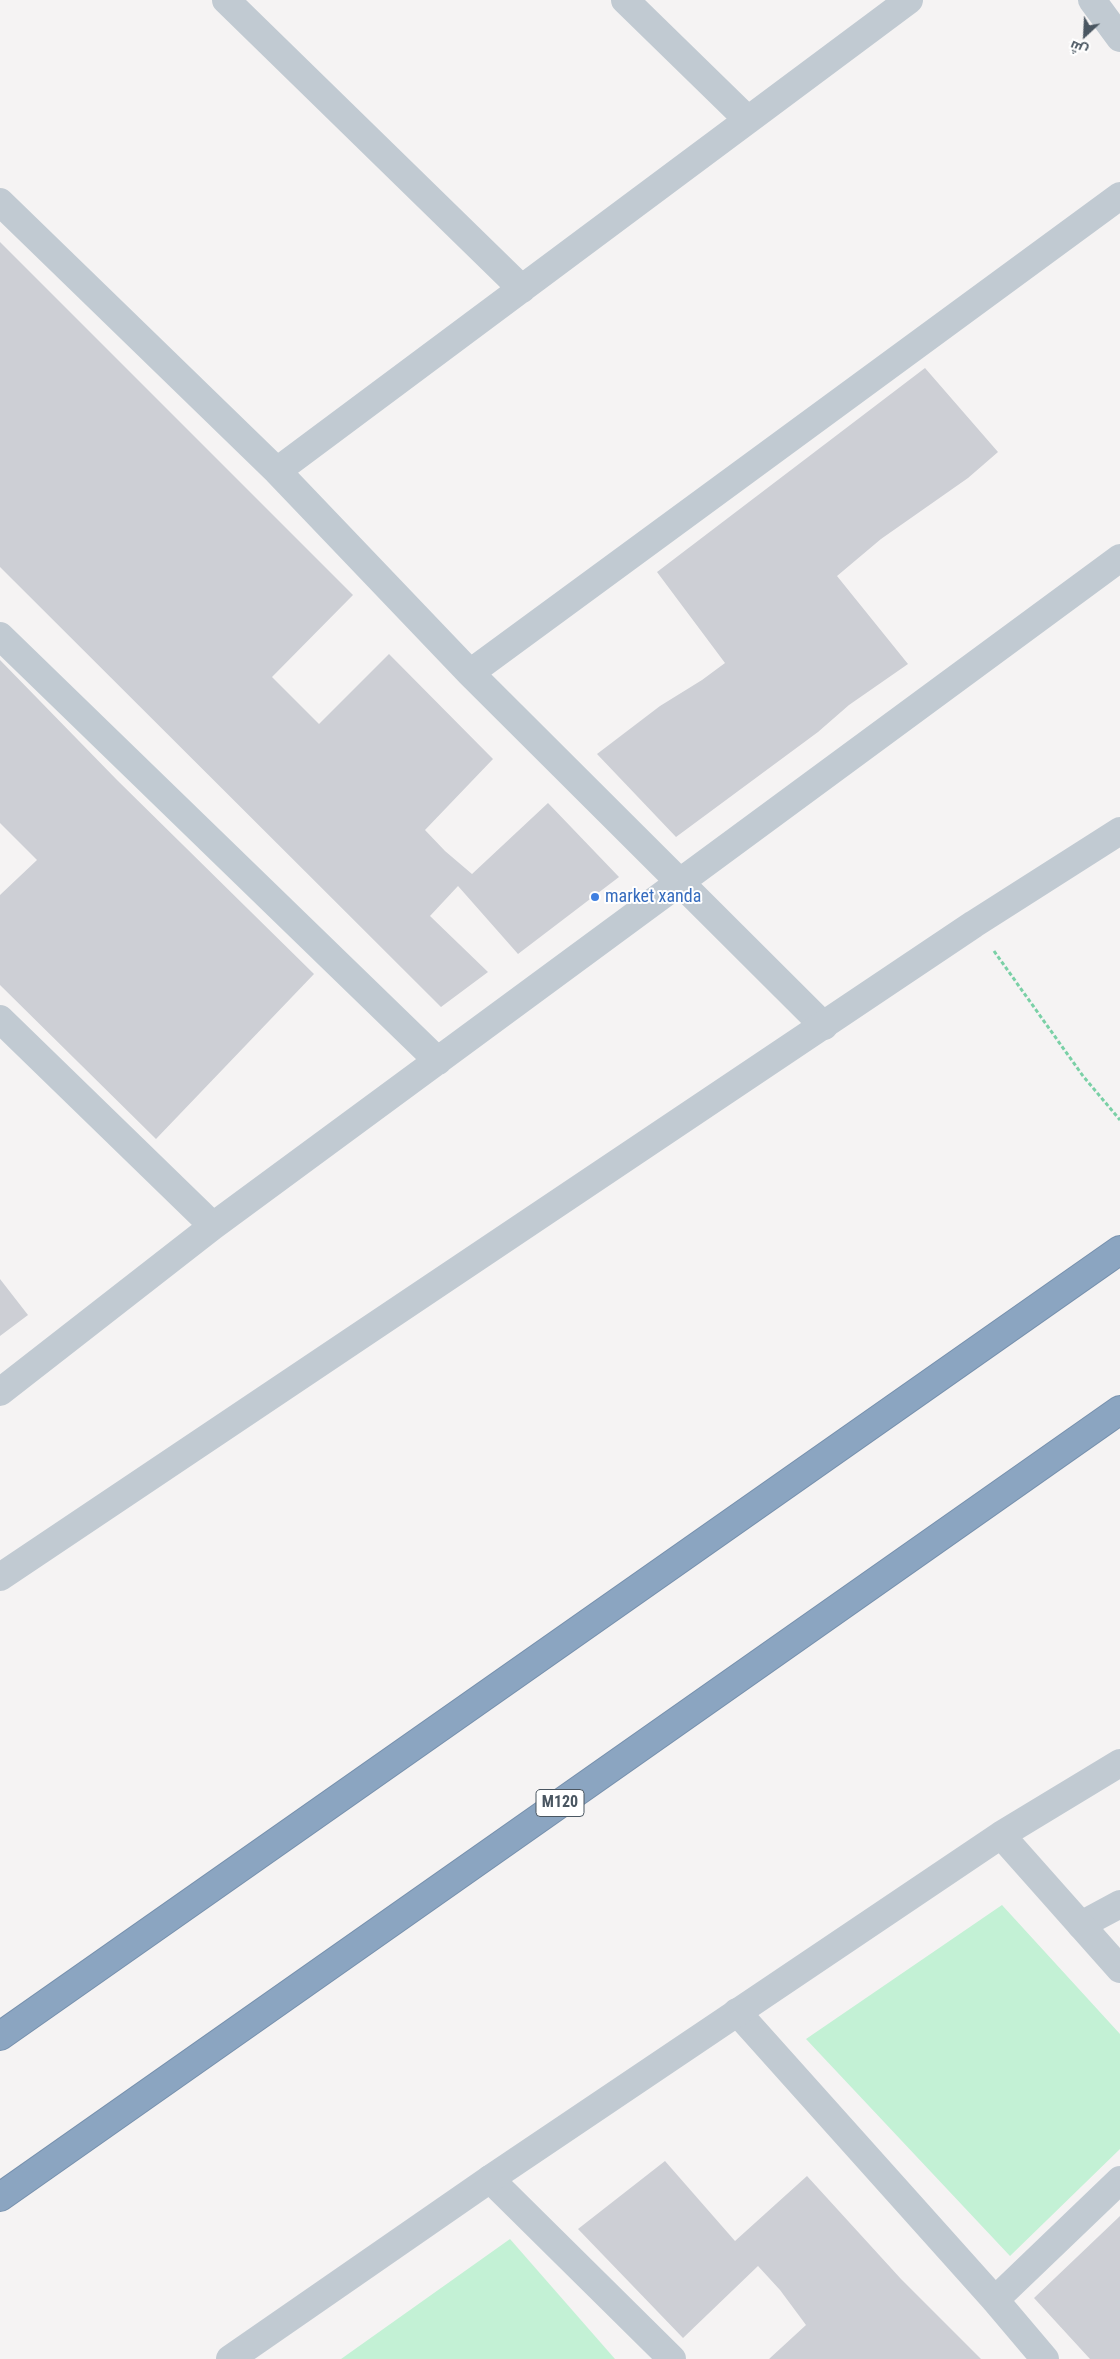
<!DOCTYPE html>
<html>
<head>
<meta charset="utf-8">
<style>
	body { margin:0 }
	#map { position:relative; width:1120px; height:2359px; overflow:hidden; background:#f5f3f3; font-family:"Roboto Condensed",Cairo,sans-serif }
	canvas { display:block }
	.north { position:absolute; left:1060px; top:10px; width:50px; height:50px; -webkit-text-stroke:4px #fff; paint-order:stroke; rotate:205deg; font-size:14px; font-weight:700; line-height:20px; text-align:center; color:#4a5661 }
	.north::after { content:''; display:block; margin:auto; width:18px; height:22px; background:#4a5661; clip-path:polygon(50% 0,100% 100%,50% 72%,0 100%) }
</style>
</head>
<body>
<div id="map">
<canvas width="1120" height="2359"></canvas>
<div class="north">ش</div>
</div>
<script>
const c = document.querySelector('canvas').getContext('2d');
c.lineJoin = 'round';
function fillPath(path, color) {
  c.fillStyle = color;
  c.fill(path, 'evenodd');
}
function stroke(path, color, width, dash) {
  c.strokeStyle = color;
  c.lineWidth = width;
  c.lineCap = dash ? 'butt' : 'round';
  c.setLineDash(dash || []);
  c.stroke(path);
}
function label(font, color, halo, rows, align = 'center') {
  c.font = font + ' "Roboto Condensed",sans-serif';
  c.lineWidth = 4;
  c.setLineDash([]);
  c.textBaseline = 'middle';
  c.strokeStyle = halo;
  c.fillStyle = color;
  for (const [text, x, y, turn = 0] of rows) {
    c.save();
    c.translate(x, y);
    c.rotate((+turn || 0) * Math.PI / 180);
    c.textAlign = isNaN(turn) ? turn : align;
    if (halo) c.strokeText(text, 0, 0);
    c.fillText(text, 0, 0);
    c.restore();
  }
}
fillPath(new Path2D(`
	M1002 1905 1120 2034V2149L1010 2256 806 2039Z
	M510 2239 615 2359H341Z`), '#c3f1d5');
fillPath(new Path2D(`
	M0 242 353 595 272 677 319 724 389 654 493 759 425 830 445 851 472 874 548 803 619 877 518 954 458 886 430 916 488 972 441 1007 0 567Z
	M925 368 998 452 968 478 881 539 837 576 908 664 849 705 818 732 676 837 597 754 660 706 702 680 725 663 657 572Z
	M0 660 117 780 314 974 156 1139 0 985V895L37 860 0 823Z
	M0 1279 28 1315 0 1336Z
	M665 2161 735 2241 807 2176 901 2279 981 2359H769L806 2325 780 2290 758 2266 683 2338 578 2229Z
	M1120 2216V2359H1090L1034 2298Z`), '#cdcfd5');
const motorway = new Path2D(`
	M0 2036 1120 1250
	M0 2197 1120 1410`);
stroke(motorway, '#7690ad', 30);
stroke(new Path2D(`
	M994 951 1083 1076 1120 1120`), '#7ad0a6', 3, [4, 2.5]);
stroke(new Path2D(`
	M226 0 522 289
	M625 0 748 120
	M1092 0 1120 38
	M0 202 277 471 470 673 824 1026
	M277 471 909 0
	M0 636 438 1061
	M470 673 1120 196
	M0 1019 213 1226
	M0 1392 213 1226 1120 558
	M1081 1925 1120 1904
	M737 2012 995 2300 1045 2359
	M490 2179 672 2359
	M995 2300 1120 2180`), '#c1cad2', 28);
stroke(new Path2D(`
	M0 1577 974 924 1120 831
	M1001 1835 1120 1969
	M230 2359 490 2179 1001 1835 1120 1763`), '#c1cad2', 28);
stroke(motorway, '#8ba5c1', 28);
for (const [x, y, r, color] of [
	[595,897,5,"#3f7fe0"]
]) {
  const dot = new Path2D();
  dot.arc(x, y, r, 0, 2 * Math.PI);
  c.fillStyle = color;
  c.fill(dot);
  stroke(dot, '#fff', 2);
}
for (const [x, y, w] of [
	[560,1803,48]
]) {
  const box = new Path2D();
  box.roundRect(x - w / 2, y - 13.5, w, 27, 4);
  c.fillStyle = '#fff';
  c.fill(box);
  stroke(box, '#4a5661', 1);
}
label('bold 16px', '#4a5661', null, [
	["M120",560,1803]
]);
label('18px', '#366cbe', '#fff', [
	["market xanda",605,897]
], 'left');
</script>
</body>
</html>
